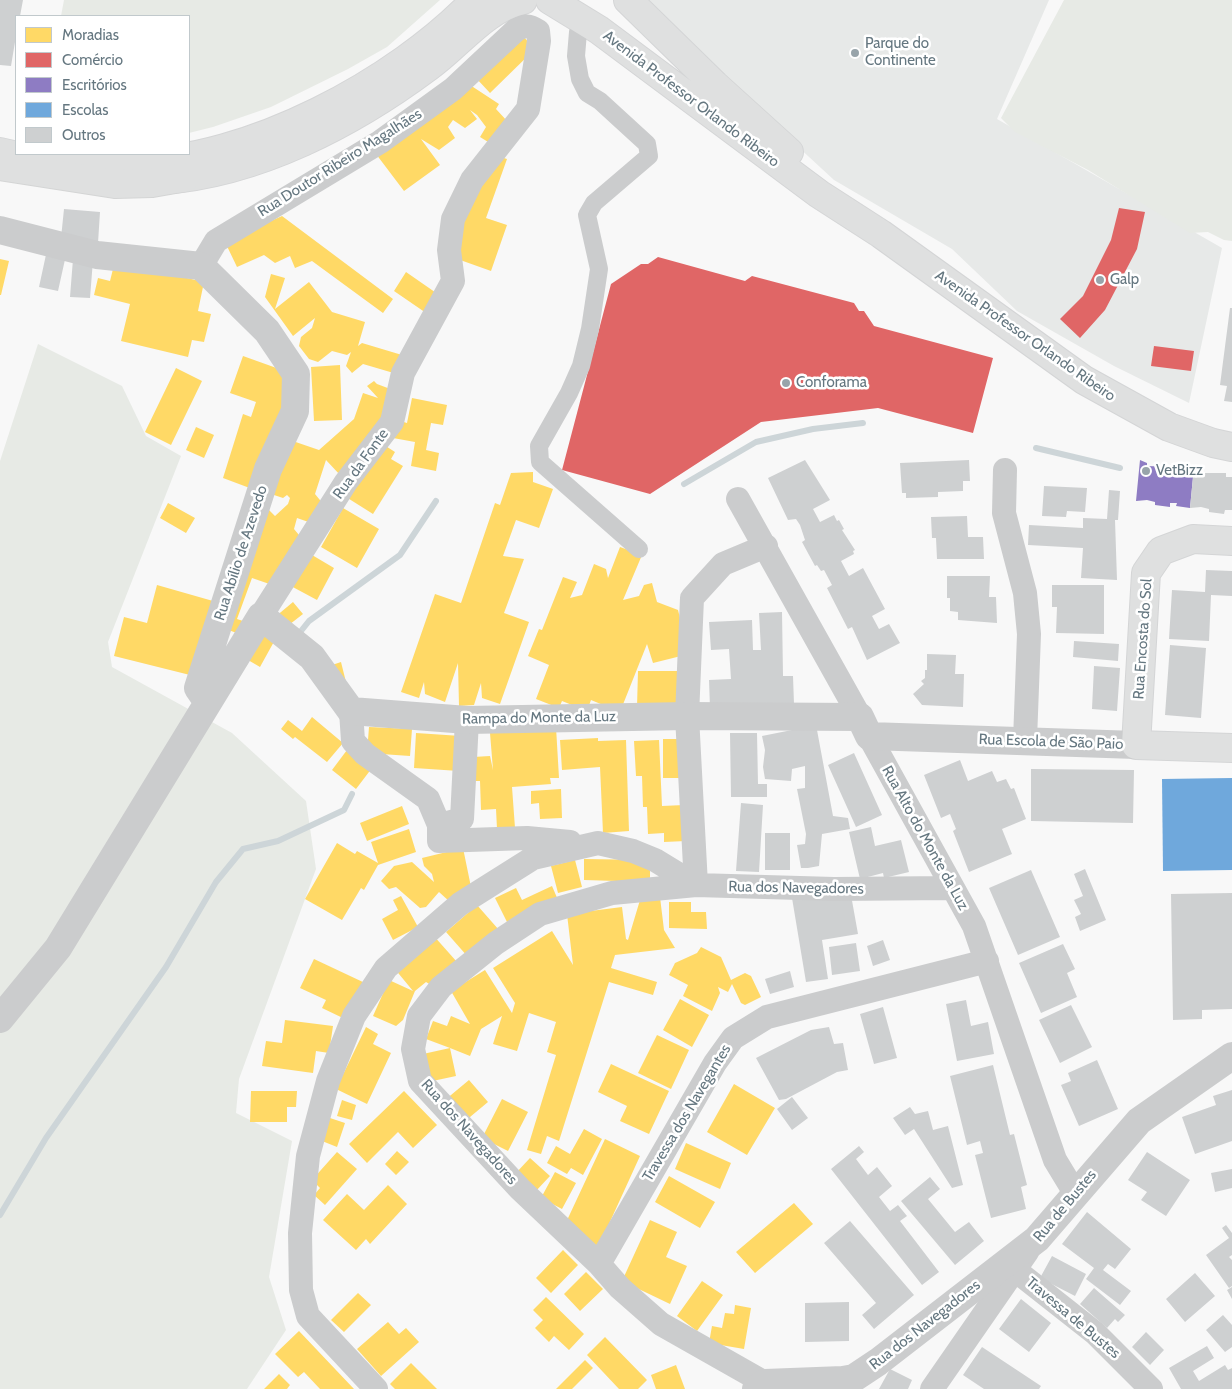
<!DOCTYPE html>
<html>
<head>
<meta charset="utf-8">
<style>
	body { margin:0 }
	#map { position:relative; width:1232px; height:1389px; overflow:hidden; background:#f8f8f8; font-family:Cabin,sans-serif }
	canvas { display:block }
	.legend { position:absolute; left:15px; top:15px; width:175px; height:140px; box-sizing:border-box; background:#fff; border:1px solid #c1c9cc; margin:0; padding:6px 9px; list-style:none; font-size:15px; color:#657780 }
	.legend li { display:flex; align-items:center; gap:10px; height:25px }
	.legend b { width:25px; border:1px solid #c1c9cc }
</style>
</head>
<body>
<div id="map">
<canvas width="1232" height="1389"></canvas>
<ul class="legend">
<li><b style="height:14px;background:#ffd966"></b>Moradias</li>
<li><b style="height:14px;background:#e06666"></b>Comércio</li>
<li><b style="height:14px;background:#8e7cc3"></b>Escritórios</li>
<li><b style="height:14px;background:#6fa8dc"></b>Escolas</li>
<li><b style="height:14px;background:#ced0d1"></b>Outros</li>
</ul>
</div>
<script>
const c = document.querySelector('canvas').getContext('2d');
c.lineJoin = 'round';
function fillPath(path, color) {
  c.fillStyle = color;
  c.fill(path, 'evenodd');
}
function stroke(path, color, width, dash) {
  c.strokeStyle = color;
  c.lineWidth = width;
  c.lineCap = dash ? 'butt' : 'round';
  c.setLineDash(dash || []);
  c.stroke(path);
}
function label(font, color, halo, rows, align = 'center') {
  c.font = font + ' Cabin,sans-serif';
  c.lineWidth = 5;
  c.setLineDash([]);
  c.textBaseline = 'middle';
  c.strokeStyle = halo;
  c.fillStyle = color;
  for (const [text, x, y, turn = 0] of rows) {
    c.save();
    c.translate(x, y);
    c.rotate((+turn || 0) * Math.PI / 180);
    c.textAlign = isNaN(turn) ? turn : align;
    if (halo) c.strokeText(text, 0, 0);
    c.fillText(text, 0, 0);
    c.restore();
  }
}
fillPath(new Path2D(`
	M639 0H1049L997 119 1222 248 1189 403 1114 366 1017 311 952 249 834 180Z`), '#e7e9e8');
fillPath(new Path2D(`
	M64 0H440L387 47 348 69 271 107 213 127 189 133V16H61Z
	M1064 0H1232V241L1224 240 1208 232 1190 233 1088 170 1015 132 1001 118Z
	M38 344 122 386 146 436 181 456 108 642 112 667 232 733 306 801 316 869 239 1079 236 1113 292 1141 269 1277 286 1330 247 1389H0V461Z`), '#e7eae5');
fillPath(new Path2D(`
	M521 34 535 49 490 93 476 78Z
	M470 85 499 104 496 109 508 122 493 145 480 137 486 127 477 115 470 110 477 119 465 128 453 120 448 127 455 138 439 150 421 139 440 165 404 191 376 154Z
	M485 152 507 159 486 218 507 225 491 271 449 256Z
	M282 216 393 299 383 313 312 261 295 268 290 256 275 263 264 255 237 267 225 242Z
	M0 259 9 261 1 295H0Z
	M115 261 204 282 198 311 211 314 204 342 192 340 188 357 121 341 130 304 94 295 98 278 110 281Z
	M406 272 442 297 429 315 394 291Z
	M271 274 285 278 275 309 309 282 332 312 365 322 358 346 362 343 402 355 397 374 363 364 352 373 346 366 351 352 347 355 332 351 318 362 309 359 299 346 301 337 312 328 315 318 293 336 265 297Z
	M243 356 296 375 255 490 223 478 243 414 251 417 256 402 230 393Z
	M340 365 342 420 314 421 311 367Z
	M176 368 202 381 171 445 145 432Z
	M374 381 377 384 393 390 382 438 340 475 326 460 315 494 324 505 317 525 297 518 294 529 299 535 281 588 252 578 237 619 249 623 245 636 220 627 262 503 275 516 288 504 290 498 287 495 283 498 265 492 284 438 319 450 354 419 363 393 378 398 367 386Z
	M412 398 447 405 443 425 431 423 426 450 439 453 436 471 411 466 415 442 393 438 397 420 407 423Z
	M196 427 214 435 204 458 186 450Z
	M381 443 395 452 391 459 403 466 373 514 346 497Z
	M533 472V482L553 489 539 528 516 520 503 556 524 559 504 613 529 622 500 704 482 698 481 683 474 705 459 706 458 663 445 702 425 694 424 682 419 698 401 692 435 594 461 603 495 503 500 505 511 473Z
	M168 503 195 518 186 533 160 518Z
	M343 508 379 529 357 568 321 547Z
	M620 547 642 555 623 600 639 596 644 585 652 583 657 602 678 610 689 654 653 663 647 644 620 712 591 700 587 711 562 701 559 708 536 699 549 665 528 656 539 629 542 630 563 577 577 582 570 598 582 595 594 564 606 569 608 578Z
	M307 552 334 568 317 600 289 585Z
	M157 585 213 601 194 676 114 656 124 617 147 623Z
	M293 602 303 614 285 628 275 617Z
	M264 631 276 638 260 667 248 660Z
	M341 662 346 682 329 666Z
	M638 671H686L685 708 637 707Z
	M312 717 343 743 327 762 295 737 293 739 281 729 288 720 302 731Z
	M369 727 412 729 410 756 367 753Z
	M556 727 559 778H550L551 784 512 787 515 828 497 829 496 809 481 810 480 781H474L473 757 490 756 493 770 490 733Z
	M416 733 461 736 459 771 414 768Z
	M598 738V741L626 740 629 831 603 833 600 767 562 770 560 740Z
	M663 739H684V778H663Z
	M659 740 662 806 684 805 686 841 664 842V833L648 834 647 807H643L642 776H636L634 741Z
	M347 750 372 768 356 789 332 770Z
	M561 789 562 818 540 819 539 803 531 804V791Z
	M402 806 409 824 367 841 360 823Z
	M409 829 416 852 378 865 364 890 361 888 342 920 305 899 337 843 355 854 357 851 378 863 371 842Z
	M463 848 471 887 450 902 439 892 426 907 420 908 396 887 389 889 381 881 394 866 412 862 434 882 432 874 424 866 422 858Z
	M584 859 650 860V882L584 880Z
	M575 860 582 887 558 893 551 866Z
	M552 886 558 900 508 924 495 898 516 888 522 900Z
	M401 896 418 927 393 940 382 919 398 910 393 900Z
	M660 897 664 930 675 948 615 955 611 968 657 982 653 995 609 982 559 1141 547 1136 541 1154 527 1150 556 1055 547 1052 556 1022 529 1013 517 1051 493 1044 502 1016 481 1029 470 1056 450 1048 456 1076 428 1082 423 1054 450 1048 426 1039 433 1021 447 1026 451 1016 470 1024 451 991 485 970 512 1013 515 1003 493 968 552 931 573 965 567 914 622 907 626 939 628 940 640 900Z
	M669 902H691V912H706L707 929 669 928Z
	M477 905 499 930 468 957 446 932Z
	M433 935 457 962 431 985 426 982 415 991 403 1020 396 1026 373 1016 389 980 413 991 394 968Z
	M701 947 721 957 731 980 745 973 751 976 761 997 745 1005 741 1003 732 984 728 992 718 987 720 993 712 1011 683 996 688 985 669 975 675 963 697 953Z
	M314 959 365 983 347 1020 322 1008 326 1000 300 988Z
	M680 999 709 1015 692 1047 663 1030Z
	M285 1020 333 1026 329 1053 316 1051 313 1073 262 1066 266 1041 282 1043Z
	M366 1027 378 1034 373 1044 391 1053 367 1104 336 1089Z
	M657 1035 689 1050 671 1089 638 1073Z
	M611 1064 669 1091 649 1134 620 1121 627 1106 598 1092Z
	M469 1080 488 1102 464 1122 445 1100Z
	M734 1084 775 1108 747 1155 707 1132Z
	M251 1091H297L296 1107H287V1122H250Z
	M404 1091 437 1125 413 1148 398 1132 367 1163 349 1144Z
	M502 1099 528 1112 508 1151 482 1138Z
	M342 1100 356 1105 352 1120 337 1116Z
	M330 1118 345 1123 337 1147 322 1141Z
	M584 1129 602 1139 583 1175 571 1168 567 1174 547 1163 556 1146 570 1154Z
	M605 1139 640 1156 598 1248 562 1231Z
	M686 1143 731 1163 720 1189 675 1169Z
	M397 1151 409 1162 396 1175 385 1164Z
	M337 1152 357 1169 325 1205 314 1195 320 1188 312 1180Z
	M530 1158 550 1176 535 1192 515 1174Z
	M555 1172 576 1183 562 1209 541 1198Z
	M669 1176 715 1202 700 1228 655 1202Z
	M388 1185 407 1204 370 1244 366 1239 356 1250 323 1220 347 1194 364 1210Z
	M794 1203 813 1224 755 1273 736 1252Z
	M650 1220 677 1232 666 1257 687 1266 670 1304 622 1281Z
	M563 1250 578 1265 551 1293 536 1278Z
	M586 1272 603 1289 580 1311 564 1294Z
	M702 1281 723 1295 697 1331 677 1316Z
	M358 1293 371 1305 344 1332 331 1320Z
	M546 1297 584 1334 569 1350 554 1336 549 1342 535 1328 543 1320 533 1310Z
	M735 1305 751 1308 744 1349 709 1343 712 1326 722 1328 725 1313 734 1314Z
	M388 1322 399 1334 406 1328 419 1342 381 1376 357 1349Z
	M299 1331 354 1389H320L304 1372 298 1377 275 1354Z
	M605 1337 647 1380 638 1389H619L587 1355Z
	M585 1360 593 1368 572 1389H556Z
	M411 1363 437 1389H395L390 1384Z
	M676 1365 685 1389H656L651 1375Z
	M279 1374 290 1385 287 1389H264Z`), '#ffd966');
fillPath(new Path2D(`
	M1119 208 1145 212 1137 249 1105 310 1080 338 1060 319 1083 296 1111 240Z
	M658 257 745 281 752 276 854 303 859 311H864L874 326 993 358 973 433 878 408 761 422 650 494 562 470 611 284 641 264H648Z
	M1154 346 1194 351 1191 371 1151 366Z`), '#e06666');
fillPath(new Path2D(`
	M1140 460 1147 463V466L1172 467V471H1184V468L1194 467 1190 508 1176 506 1177 503H1170V507L1155 505V502L1147 500 1136 501Z`), '#8e7cc3');
fillPath(new Path2D(`
	M1232 778V870L1163 871 1162 779Z`), '#6fa8dc');
stroke(new Path2D(`
	M1036 448 1120 468
	M684 484 756 442 813 429 863 423
	M301 631 309 621 400 555 436 501
	M0 1215 46 1138 166 967 216 882 243 849 278 841 344 810 352 794`), '#cdd5d8', 6);
fillPath(new Path2D(`
	M0 0H23L20 16H16V36L11 66 0 65Z
	M64 209 100 212 98 243 61 238Z
	M47 250 66 255 58 291 39 287Z
	M73 259 93 260 90 298 70 297Z
	M1230 308H1232V402L1224 401 1227 386 1220 385Z
	M805 460 830 500 813 509 820 522 834 515 837 521 839 520 844 529 842 530 855 550 853 551 854 554 841 561 849 576 863 568 885 609 872 616 879 629 889 624 900 643 867 660 852 627 848 629 827 588 832 585 824 570 821 571 817 565 815 566 802 542 805 540 800 525 796 519 788 520 768 478Z
	M969 460 970 481H963V491L938 492V497L906 498V493H902L900 463Z
	M1194 467 1201 469 1202 473H1226V477H1232V510H1225L1224 514 1209 512V509L1201 507 1190 508Z
	M1044 486 1087 488 1085 512 1067 511 1066 517 1042 516Z
	M1109 490 1120 491 1118 520H1115L1117 580 1081 578 1083 548 1028 545 1029 525 1083 528V518L1107 519Z
	M967 516 968 537H983L984 559H937L936 538H932L931 517Z
	M1206 570 1232 571V596L1211 595 1209 641 1169 639 1172 590 1205 592Z
	M947 576H990L989 597H996L997 623 958 620V612L950 611V598H947Z
	M1052 585H1104V634L1056 633 1057 607H1052Z
	M782 612 783 676H793L794 704 710 708 709 680 731 679 729 649 711 650 709 622 752 620 753 650H761L759 613Z
	M1074 641 1119 644 1118 661 1073 657Z
	M1170 645 1206 648 1201 718 1165 715Z
	M927 654 956 655 955 674H964L963 707 922 705 913 694 924 684 921 681 925 678V670H927Z
	M1094 666 1120 668 1117 711 1092 709Z
	M802 728 817 730 833 816 848 818 850 829 822 834 819 866 808 868H801L797 845 805 844 806 834 797 789 805 788V766L792 769 791 781 765 779 763 767 765 750 762 736Z
	M730 733H757L758 784H767V797H731Z
	M854 753 882 815 856 827 828 765Z
	M960 760 968 781 992 771 997 782 1006 779 1011 789 1014 788 1026 819 1002 829 1012 854 969 872 953 831 956 829 950 814 941 818 924 775Z
	M1031 769 1134 770 1133 823 1031 821Z
	M741 803 763 805 759 872 736 871Z
	M871 827 875 846 901 840 909 872 884 878 883 873 860 879 849 832Z
	M765 833H790V870H765Z
	M1085 869 1106 920 1080 931 1075 917 1081 914 1074 900 1083 896 1074 874Z
	M1031 870 1060 937 1018 955 989 888Z
	M1232 893V1009L1202 1010V1019L1173 1020 1171 894Z
	M851 895 858 934 822 940 828 979 806 982 792 898Z
	M883 940 890 960 873 966 867 946Z
	M856 943 860 971 832 975 829 947Z
	M1063 944 1075 969 1067 973 1077 997 1041 1013 1019 963Z
	M790 971 794 987 770 994 765 979Z
	M966 1000 971 1026 988 1022 994 1054 957 1061 946 1004Z
	M1071 1005 1092 1047 1060 1063 1039 1020Z
	M883 1007 897 1058 874 1064 860 1014Z
	M829 1027 834 1044 843 1043 848 1070 837 1072 786 1099 779 1100 756 1058 811 1030Z
	M1097 1060 1118 1109 1079 1126 1061 1085 1071 1081 1068 1073Z
	M993 1065 1010 1135 1014 1134 1027 1185 1021 1187 1026 1209 991 1218 975 1155 983 1153 980 1141 967 1145 950 1076Z
	M1232 1090V1141L1195 1154 1182 1117 1216 1105 1213 1096Z
	M792 1097 808 1118 792 1130 777 1109Z
	M910 1107 915 1114 928 1111 933 1130 948 1126 963 1185 952 1188 914 1129 905 1135 893 1118Z
	M859 1146 864 1152 856 1159 868 1175 877 1167 892 1186 879 1197 890 1211 898 1205 907 1216 900 1221 939 1272 922 1285 831 1169Z
	M1147 1152 1190 1180 1166 1216 1141 1200 1147 1192 1128 1180Z
	M1232 1169V1188L1215 1192 1211 1173Z
	M930 1177 940 1189 928 1199 955 1232 969 1222 984 1241 955 1265 901 1201Z
	M1087 1212 1131 1249 1115 1269 1108 1264 1103 1270 1131 1291 1120 1305 1086 1279 1094 1268 1062 1244Z
	M850 1221 914 1295 874 1329 862 1315 876 1303 824 1243Z
	M1226 1225 1232 1233V1255L1229 1257 1232 1260V1286L1229 1288 1206 1255 1229 1238 1222 1228Z
	M1052 1256 1086 1274 1075 1296 1040 1278Z
	M1195 1273 1215 1296 1185 1322 1166 1299Z
	M1232 1287V1299L1227 1290Z
	M1094 1288 1125 1315 1118 1322 1115 1319 1107 1328 1080 1304Z
	M1021 1299 1051 1323 1029 1352 999 1329Z
	M849 1302V1341L805 1342V1303Z
	M1223 1315 1232 1325V1347L1225 1352 1206 1330Z
	M1146 1332 1164 1350 1150 1365 1132 1347Z
	M1207 1346 1214 1358 1193 1371 1199 1381 1225 1365 1228 1370 1232 1368V1389H1181L1169 1368Z
	M982 1347 1041 1386 1039 1389H984L963 1375Z
	M890 1369 912 1380 908 1389H879Z`), '#ced0d1');
const secondary = new Path2D(`
	M550 0 599 30 819 194 881 234 1084 380 1169 427 1213 443 1232 447
	M628 0 715 85 789 152
	M1232 541 1193 539 1161 551 1146 573 1136 745 1232 748`);
const primary = new Path2D(`
	M0 152 57 165
	M73 154C93 159 113 162 133 162 248 162 397 82 475 0
	M163 180C258 173 353 123 428 67 459 45 485 8 523 0`);
const motorway = new Path2D(`
	M0 166 115 184 152 183 186 177`);
stroke(secondary, '#d4d5d6', 30);
stroke(primary, '#d4d5d6', 30);
stroke(motorway, '#d4d5d5', 30);
stroke(new Path2D(`
	M585 21 578 32 576 56 580 79 587 93 600 101 647 144 649 156 594 203 587 215 599 269 590 329 581 366 569 393 539 446 540 462 639 549`), '#cbcccd', 18);
stroke(new Path2D(`
	M201 266 216 241 380 142 453 89 516 30C525 25 529 25 538 31L539 41 528 109 472 180 453 219 449 250 453 281 403 373 392 422 346 482 261 616
	M1005 470 1004 513 1025 593 1029 634 1025 740
	M738 499 860 717
	M351 711 353 741 365 754 428 799 439 825V841L527 838 570 842
	M869 736 974 926 1055 1160 1075 1193
	M439 825 462 819 467 720
	M696 885 687 716 692 598 723 564 766 546
	M599 1264 715 1063 733 1038 767 1017 987 961
	M1015 1270 1095 1333 1151 1389
	M765 1383 661 1324 620 1288 599 1264 520 1189 420 1081 413 1049 419 1016 441 987 496 943 540 914 612 893 696 885 834 889 951 888
	M376 1389 308 1316 301 1290 300 1233 308 1156 328 1081 354 1016 386 968 460 904 533 858 598 843 633 851 655 860 696 885
	M932 1389 1027 1252`), '#cbcccd', 24);
stroke(new Path2D(`
	M0 230 97 255 201 266 267 331 296 374 295 411 268 469 198 688 207 701
	M0 1019 58 948 261 616 312 657 351 711 467 720 687 716 860 717 869 736 1136 745
	M756 1389 765 1383 843 1380 854 1378 878 1362 1037 1239 1139 1121 1232 1056`), '#cbcccd', 28);
stroke(secondary, '#dfe0e0', 28);
stroke(primary, '#dfe0e0', 28);
stroke(motorway, '#dfe0e0', 28);
for (const [x, y, r, color] of [
	[855,53,5,"#98a4aa"],
	[1100,280,5,"#98a4aa"],
	[786,383,5,"#98a4aa"],
	[1146,471,5,"#98a4aa"]
]) {
  const dot = new Path2D();
  dot.arc(x, y, r, 0, 2 * Math.PI);
  c.fillStyle = color;
  c.fill(dot);
  stroke(dot, '#fff', 2);
}
label('15px', '#657780', '#fff', [
	["Parque do",865,44],
	["Continente",865,61],
	["Galp",1110,280],
	["Conforama",796,383],
	["VetBizz",1156,471]
], 'left');
label('15px', '#657780', '#fff', [
	["Avenida Professor Orlando Ribeiro",691,99,37],
	["Rua Doutor Ribeiro Magalhães",340,163,-32],
	["Avenida Professor Orlando Ribeiro",1025,336,35],
	["Rua da Fonte",361,464,-54],
	["Rua Abílio de Azevedo",241,553,-72],
	["Rua Encosta do Sol",1143,639,-86],
	["Rampa do Monte da Luz",539,718,-1],
	["Rua Escola de São Paio",1051,742,2],
	["Rua Alto do Monte da Luz",925,838,61],
	["Rua dos Navegadores",796,888,1],
	["Travessa dos Navegantes",687,1113,-59],
	["Rua dos Navegadores",469,1132,48],
	["Rua de Bustes",1065,1206,-50],
	["Travessa de Bustes",1073,1318,40],
	["Rua dos Navegadores",925,1325,-38]
]);
</script>
</body>
</html>
